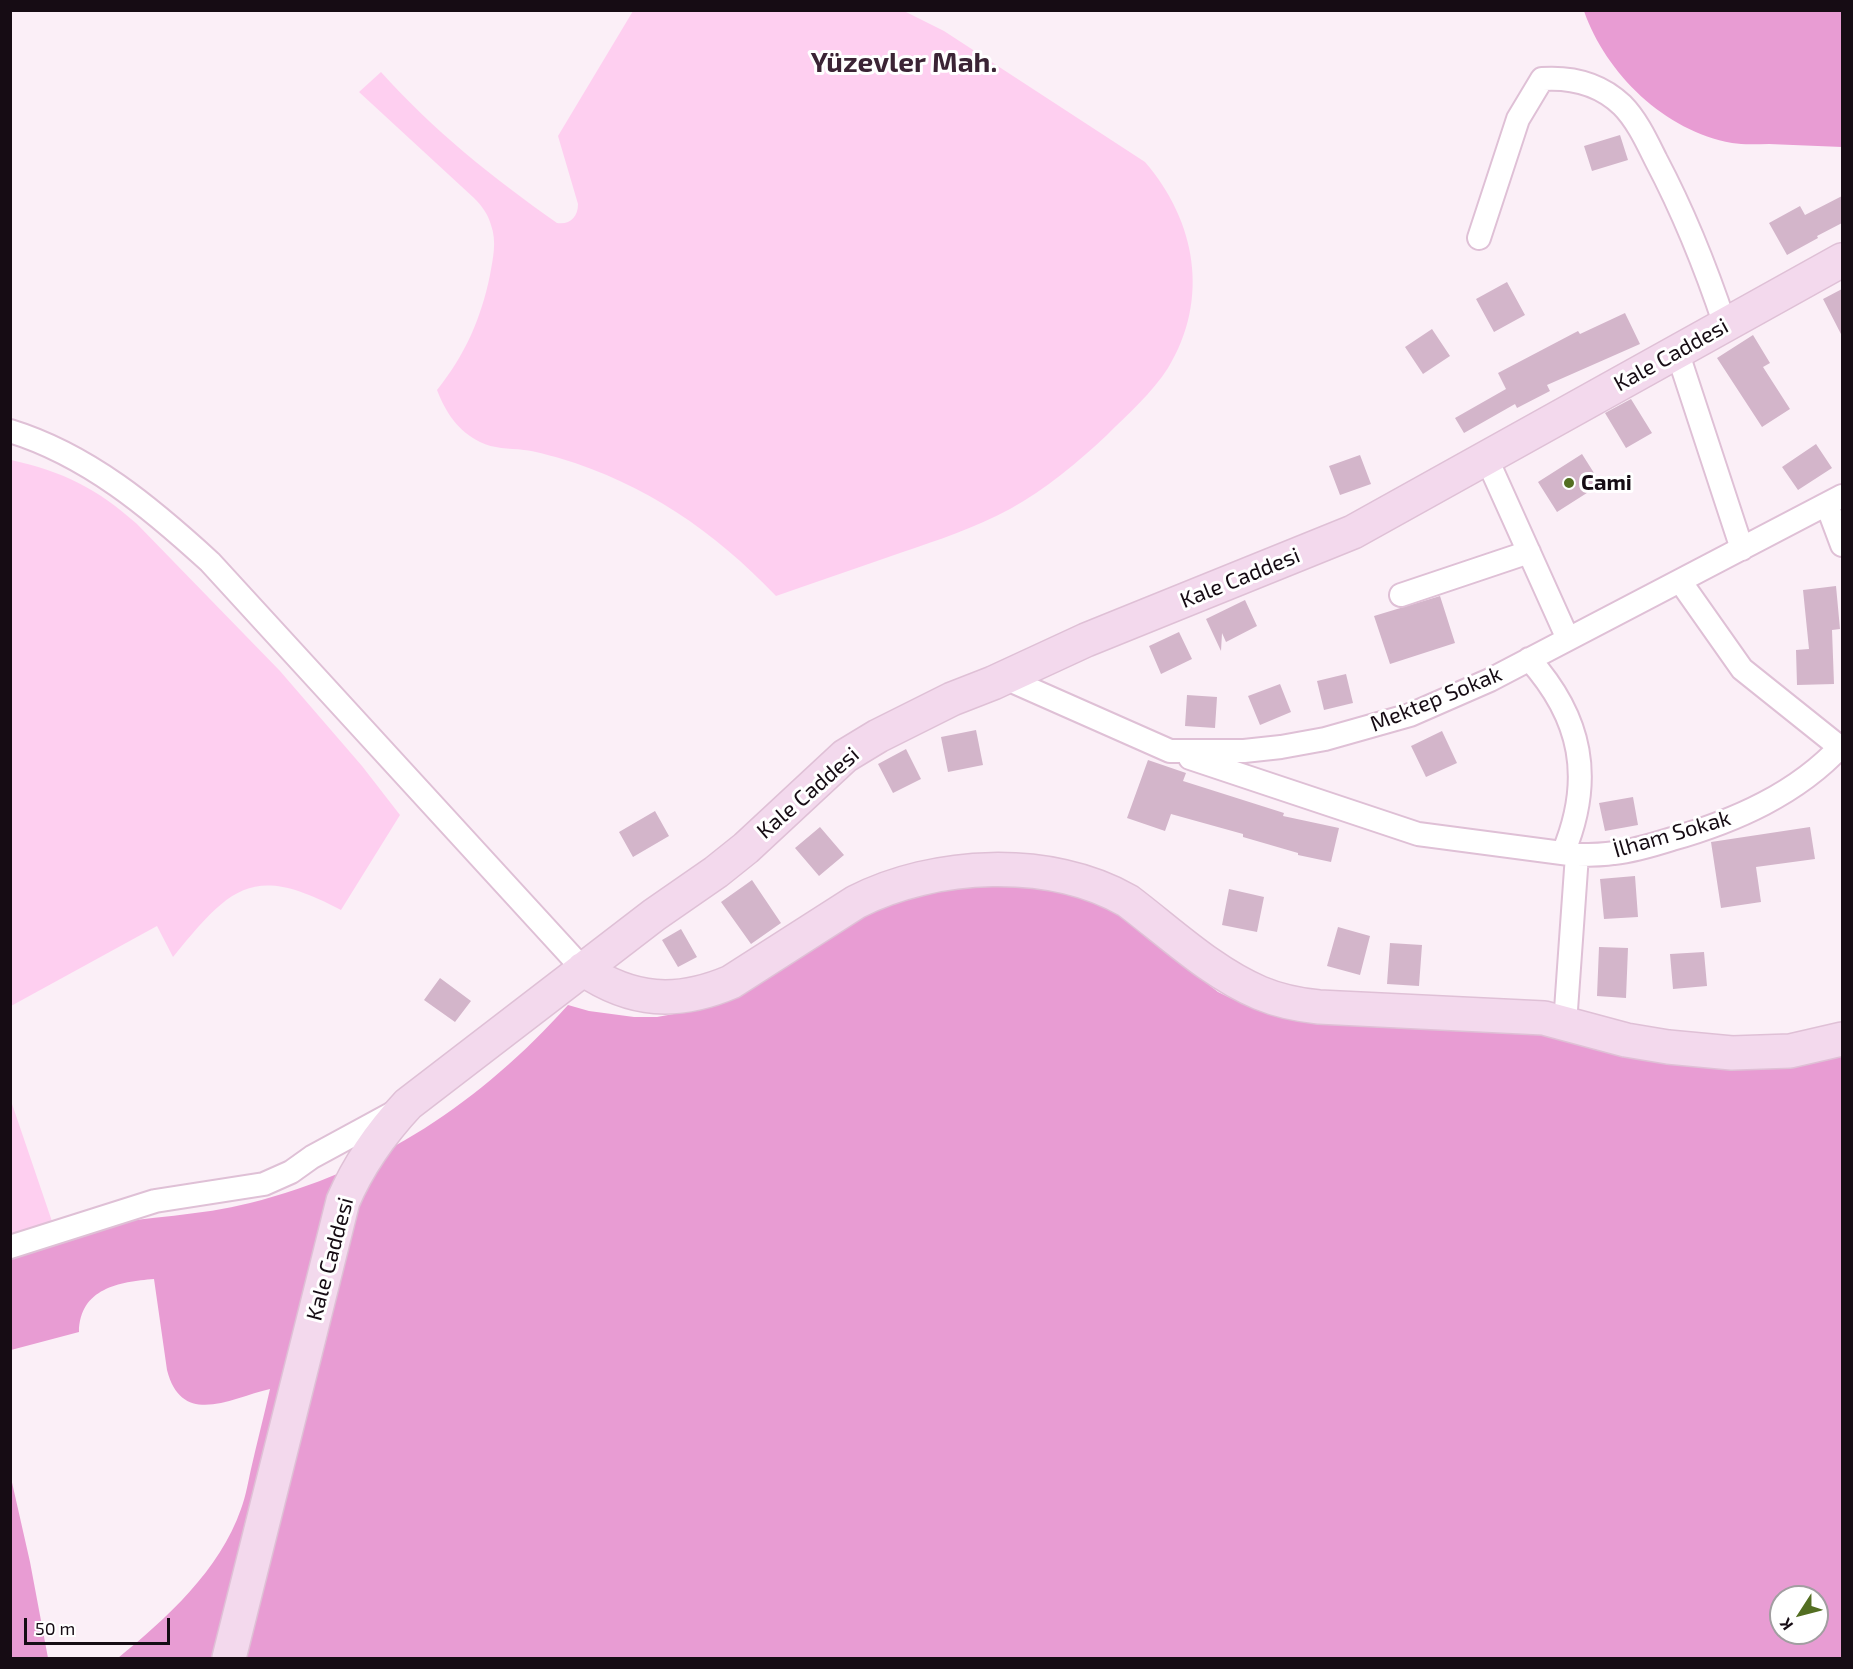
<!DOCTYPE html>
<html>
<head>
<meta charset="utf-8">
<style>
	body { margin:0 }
	#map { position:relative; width:1853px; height:1669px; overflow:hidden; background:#fbeff7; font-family:"Exo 2",sans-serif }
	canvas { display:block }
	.frame { position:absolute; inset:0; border:12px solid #160c14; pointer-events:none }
	.north { position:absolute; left:1769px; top:1585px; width:60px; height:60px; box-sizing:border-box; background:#fff; border:2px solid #a29ea1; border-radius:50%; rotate:234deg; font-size:16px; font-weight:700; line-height:24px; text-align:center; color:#160c14 }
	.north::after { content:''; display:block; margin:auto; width:21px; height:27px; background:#536e22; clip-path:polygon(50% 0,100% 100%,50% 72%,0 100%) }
	.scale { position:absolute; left:24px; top:1618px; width:146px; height:27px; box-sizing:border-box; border:3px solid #160c14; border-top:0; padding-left:8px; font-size:18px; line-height:21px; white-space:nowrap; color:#160c14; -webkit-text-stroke:4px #fff; paint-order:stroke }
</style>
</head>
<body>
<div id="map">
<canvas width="1853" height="1669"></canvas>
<div class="frame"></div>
<div class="north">K</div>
<div class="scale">50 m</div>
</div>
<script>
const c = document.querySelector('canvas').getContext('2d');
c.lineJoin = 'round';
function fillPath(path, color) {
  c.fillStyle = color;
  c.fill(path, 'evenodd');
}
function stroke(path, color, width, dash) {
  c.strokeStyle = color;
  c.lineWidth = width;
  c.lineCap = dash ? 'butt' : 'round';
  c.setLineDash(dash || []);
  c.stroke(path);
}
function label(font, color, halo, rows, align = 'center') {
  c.font = font + ' "Exo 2",sans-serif';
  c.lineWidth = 6;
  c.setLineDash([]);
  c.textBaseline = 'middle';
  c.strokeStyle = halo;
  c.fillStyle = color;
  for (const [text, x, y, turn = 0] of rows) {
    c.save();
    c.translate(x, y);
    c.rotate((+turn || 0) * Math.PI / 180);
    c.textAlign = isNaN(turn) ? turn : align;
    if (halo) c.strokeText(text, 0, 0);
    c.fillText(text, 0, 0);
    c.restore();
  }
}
fillPath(new Path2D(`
	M633 11H904L944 31 1145 162C1196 221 1210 299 1168 368 1152 393 1128 414 1107 435 1077 463 1046 489 1010 509 975 528 938 540 900 553 859 567 817 582 776 596 714 531 646 484 559 458 548 455 535 451 524 450 508 448 494 449 480 442 458 431 446 413 437 390 465 355 481 319 490 275 493 258 497 242 491 225 488 214 482 206 474 198L359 92 381 72C433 130 493 178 557 223 570 225 578 217 578 204L558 136Z
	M11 460C62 471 98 489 137 524L280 671 362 766 400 815 341 910C253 863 231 886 173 957L157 926 11 1006Z
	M10 1098 57 1236 10 1251Z`), '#fecff0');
fillPath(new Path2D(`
	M1584 11H1842V147C1818 146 1793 145 1769 144 1757 144 1744 145 1732 143 1665 131 1606 74 1584 11Z
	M988 884 1060 890 1108 907 1218 992 1249 1007 1269 1013 1374 1027 1416 1029H1490L1842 1054V1658H118C166 1619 220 1570 241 1509 246 1496 248 1482 251 1469 257 1442 264 1416 270 1389 233 1397 182 1429 167 1370L154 1279C119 1282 80 1288 79 1332L11 1350V1251C39 1243 68 1232 98 1226 148 1216 200 1216 250 1203 378 1171 481 1102 568 1005L589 1011 634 1017H657L696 1010 860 914 921 893ZM1781 1597H1817V1633H1781Z
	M11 1478 30 1562 48 1658H11Z`), '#e89cd3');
fillPath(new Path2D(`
	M1620 135 1628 160 1592 171 1584 146Z
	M1842 196V223L1817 236 1818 238 1787 255 1769 223 1800 206 1805 215Z
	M1507 282 1525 315 1494 332 1476 299Z
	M1842 289V336L1823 299Z
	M1625 313 1640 344 1547 385 1550 391 1517 408 1515 404 1464 433 1455 418 1506 389 1498 373 1578 331 1580 334Z
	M1432 329 1450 356 1423 374 1405 347Z
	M1753 335 1770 363 1763 367 1790 409 1762 427 1717 358Z
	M1631 399 1652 433 1626 448 1605 413Z
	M1816 444 1832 468 1798 490 1782 467Z
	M1582 454 1601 484 1557 512 1538 482Z
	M1360 455 1371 484 1340 495 1329 466Z
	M1836 586 1840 629 1832 630 1834 684 1797 685 1796 650 1809 649 1803 590Z
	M1440 596 1455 643 1390 664 1374 616Z
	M1245 600 1257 626 1226 642 1222 633 1221 651 1206 619Z
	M1179 632 1192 659 1161 674 1149 646Z
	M1346 674 1353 703 1324 710 1317 681Z
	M1280 684 1291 712 1260 725 1248 696Z
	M1187 695 1217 697 1215 728 1185 726Z
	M976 730 983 765 948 772 941 737Z
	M1442 731 1457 763 1426 777 1411 746Z
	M906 749 921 779 893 793 878 764Z
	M1148 760 1186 773 1183 781 1284 813 1283 816 1339 828 1331 862 1298 855V853L1243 837V834L1171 814 1165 831 1127 818Z
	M1633 797 1638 825 1605 831 1599 803Z
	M655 811 669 836 633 857 619 832Z
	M820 827 844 855 819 876 795 848Z
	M1810 827 1815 859 1756 867 1761 902 1721 908 1711 842Z
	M1635 876 1638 917 1604 919 1600 879Z
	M752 880 781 923 751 944 721 902Z
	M1229 889 1264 897 1257 932 1222 925Z
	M1338 927 1370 936 1360 975 1327 966Z
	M681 929 697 957 678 967 662 940Z
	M1390 943 1422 945 1419 986 1387 984Z
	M1599 947 1628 948 1626 998 1597 996Z
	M1704 952 1707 986 1673 989 1670 954Z
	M440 978 471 1001 455 1022 424 1000Z`), '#d3b5ca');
const street = new Path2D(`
	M1479 238 1518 119 1542 79C1572 77 1600 84 1622 105 1637 120 1647 142 1656 160 1684 213 1706 268 1725 325
	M1677 351 1742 549
	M10 431C88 455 151 508 210 562L583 969
	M1486 457 1568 639
	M1827 505 1842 545
	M1680 581 1742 669 1842 749
	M1401 595 1529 552
	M1529 659C1582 718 1594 779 1563 853
	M1005 678 1170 751H1244L1281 747 1325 739 1410 715 1490 680 1842 496
	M1190 758 1418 834 1577 855
	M1565 1024 1577 855C1589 855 1602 855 1614 853 1633 851 1653 845 1672 839 1735 821 1797 794 1842 745
	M10 1247 155 1201 264 1184 291 1172 312 1157 393 1113`);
const secondary = new Path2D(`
	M583 969C632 1002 677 1005 731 982L856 902C934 862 1050 856 1128 901 1169 932 1212 973 1260 993 1279 1001 1299 1005 1319 1007L1544 1018 1626 1040 1668 1047 1732 1053 1790 1051 1842 1039
	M229 1658 343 1201C359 1164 380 1134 408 1104L654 915 716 872 746 848 845 756 878 736 952 699 993 683 1086 640 1353 532 1842 260`);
stroke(street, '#dfc0d6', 26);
stroke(secondary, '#dfc0d6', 36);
stroke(street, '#fff', 22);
stroke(secondary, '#f3d9ed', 33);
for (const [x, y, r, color] of [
	[1569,483,6,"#536e22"]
]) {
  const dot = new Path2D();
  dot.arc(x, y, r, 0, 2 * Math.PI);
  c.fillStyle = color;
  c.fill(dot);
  stroke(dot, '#fff', 2);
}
label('22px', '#160c14', '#fff', [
	["Kale Caddesi",1671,355,-29],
	["Kale Caddesi",1240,578,-22],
	["Mektep Sokak",1436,699,-22],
	["Kale Caddesi",808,793,-41],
	["İlham Sokak",1672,834,-16],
	["Kale Caddesi",330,1259,-75]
]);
label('bold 22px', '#160c14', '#fff', [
	["Cami",1581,483]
], 'left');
label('bold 28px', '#3b2435', '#fff', [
	["Yüzevler Mah.",904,63]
]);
</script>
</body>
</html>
